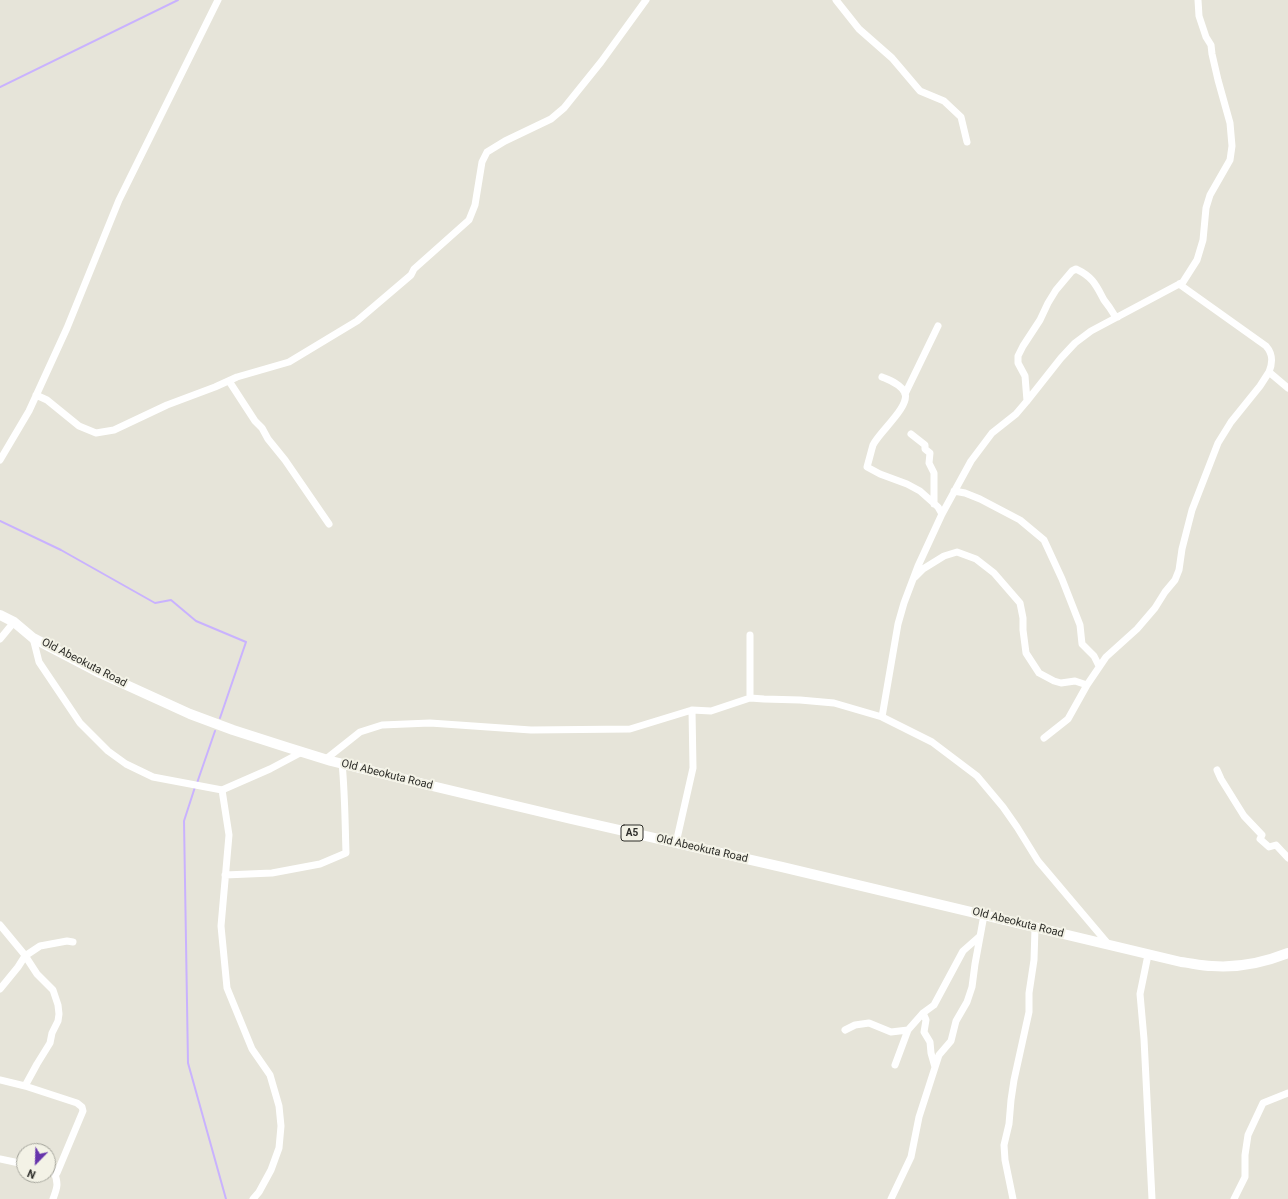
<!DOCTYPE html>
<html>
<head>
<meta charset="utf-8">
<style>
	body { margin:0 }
	#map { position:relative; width:1288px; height:1199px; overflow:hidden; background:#e6e4d9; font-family:Roboto,sans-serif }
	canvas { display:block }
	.north { position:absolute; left:16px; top:1143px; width:40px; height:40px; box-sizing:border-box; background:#f3f2e6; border:1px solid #a3a39a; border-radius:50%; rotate:203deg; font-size:11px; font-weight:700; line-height:16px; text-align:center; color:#2c2c28 }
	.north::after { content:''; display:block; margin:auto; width:14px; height:18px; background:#6634ab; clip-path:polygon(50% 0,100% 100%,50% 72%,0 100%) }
</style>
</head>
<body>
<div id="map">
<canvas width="1288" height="1199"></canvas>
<div class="north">N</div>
</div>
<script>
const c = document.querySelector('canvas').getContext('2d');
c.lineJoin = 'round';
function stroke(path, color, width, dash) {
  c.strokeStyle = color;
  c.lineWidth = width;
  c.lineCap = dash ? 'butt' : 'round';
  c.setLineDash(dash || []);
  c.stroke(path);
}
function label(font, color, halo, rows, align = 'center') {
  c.font = font + ' Roboto,sans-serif';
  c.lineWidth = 4;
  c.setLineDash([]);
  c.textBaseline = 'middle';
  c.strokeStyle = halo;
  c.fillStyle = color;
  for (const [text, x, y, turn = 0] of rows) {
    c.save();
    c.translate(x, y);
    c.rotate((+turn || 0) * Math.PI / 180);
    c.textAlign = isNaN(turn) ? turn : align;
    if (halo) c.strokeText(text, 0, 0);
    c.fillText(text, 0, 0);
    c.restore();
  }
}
stroke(new Path2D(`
	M0 87 178 0
	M0 521 61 550 155 603 171 600 196 621 246 642 220 718
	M197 783 215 731
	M195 787 184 821 188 1063 226 1199`), '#c9b2fe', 2);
stroke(new Path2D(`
	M836 0 859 29 892 58 920 91 944 101 961 117 967 142
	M1179 284 1266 346C1273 354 1273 362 1269 372L1288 388
	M882 377C889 380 901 384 905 393 910 407 879 432 873 445 871 452 869 460 867 467L880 474 907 484 920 491 938 507 942 514
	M229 381 255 421 262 428 268 439 285 460 329 524
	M905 394 938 326
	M36 395 47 400 79 426 96 433 114 430 167 405 215 387 237 377 289 362 357 321 411 275 414 269 469 220 475 205 482 162 487 152 505 141 551 119 564 108 601 62 646 0
	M1027 401 1025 376 1018 363V356L1023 346 1040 320 1048 303 1056 290 1072 271 1076 269C1093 277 1096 285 1104 300 1108 305 1112 311 1115 316L1118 317
	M911 434 925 445V449L930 453 929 463 934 473V504
	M0 460 29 411 67 328 119 200 218 0
	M954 491 965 493 980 499 1020 520 1044 540 1062 579 1080 625 1082 644 1094 656 1099 666
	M915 577 923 569 944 556 957 552 976 559 994 573 1020 603 1023 618V630L1026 653 1039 673 1054 681 1061 683 1075 681 1087 685
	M33 638 39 662 80 723 108 751 126 764 153 777 222 790 270 769 302 752
	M0 639 14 622
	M750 698V635
	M882 717 898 624 904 603 918 566 942 514 971 461 992 433 1016 414 1027 401 1061 358 1075 343 1091 331 1183 282 1197 260 1203 240 1206 208 1210 195 1230 160 1232 146 1230 123 1218 80 1212 54 1211 45 1206 37 1199 16 1198 0
	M1044 738 1068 719 1087 685 1106 657 1137 629 1155 608 1165 592 1175 580 1179 570 1182 549 1192 510 1218 443 1231 422 1260 386 1269 372
	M326 759 360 732 382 725 430 723 531 730 630 729 692 710 711 711 750 698 764 699 800 700 834 703 882 717 932 742 977 776 1003 807 1017 827 1038 861 1109 945
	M1217 770 1221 779 1244 816 1262 835 1260 839 1269 847 1276 845 1288 858
	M222 790 229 835 221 926 227 988 252 1049 270 1075 279 1106 281 1126 279 1148 271 1170 259 1192 253 1199
	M676 843 693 768 692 710
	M225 875 272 873 320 864 346 853C345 823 345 793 342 763
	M0 925 24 954 37 974 53 990 58 1005 59 1014 58 1021 52 1033 50 1043 37 1064 25 1086
	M1148 955 1140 994 1144 1039 1152 1199
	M0 989 18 967 25 956 40 946 67 941 73 942
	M923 1013 926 1020 924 1032 930 1042 931 1053 935 1067
	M845 1030 855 1025 869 1023 891 1032 908 1030
	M895 1065 908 1030 923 1013 934 1005 963 951 980 936
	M0 1080 25 1086 77 1103 82 1107 83 1111 57 1173 54 1172
	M0 1159 24 1164
	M48 1169 54 1172C59 1184 57 1188 53 1199
	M891 1199 911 1157 919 1117 939 1055 951 1041 956 1021 967 1002 972 987 975 964 984 915
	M1013 1199 1005 1160 1004 1145 1009 1124 1011 1100 1014 1080 1029 1012V993L1034 960 1035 928
	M1234 1199 1245 1177V1155L1248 1135 1263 1103 1288 1093`), '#fff', 7);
stroke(new Path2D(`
	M0 615 14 622 33 638 100 673 190 714 233 730 286 747 331 761 428 785 571 819 782 867 1181 962C1191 963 1201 966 1212 966 1238 968 1263 963 1288 953`), '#fff', 10);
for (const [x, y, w] of [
	[632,833,22]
]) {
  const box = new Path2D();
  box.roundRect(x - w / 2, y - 8, w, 16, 3);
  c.fillStyle = '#f3f2e6';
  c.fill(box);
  stroke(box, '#2c2c28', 1);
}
label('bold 10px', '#2c2c28', null, [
	["A5",632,833]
]);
label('11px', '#2c2c28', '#f3f2e6', [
	["Old Abeokuta Road",84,663,27],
	["Old Abeokuta Road",387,775,14],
	["Old Abeokuta Road",702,849,13],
	["Old Abeokuta Road",1018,923,14]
]);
</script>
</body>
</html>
